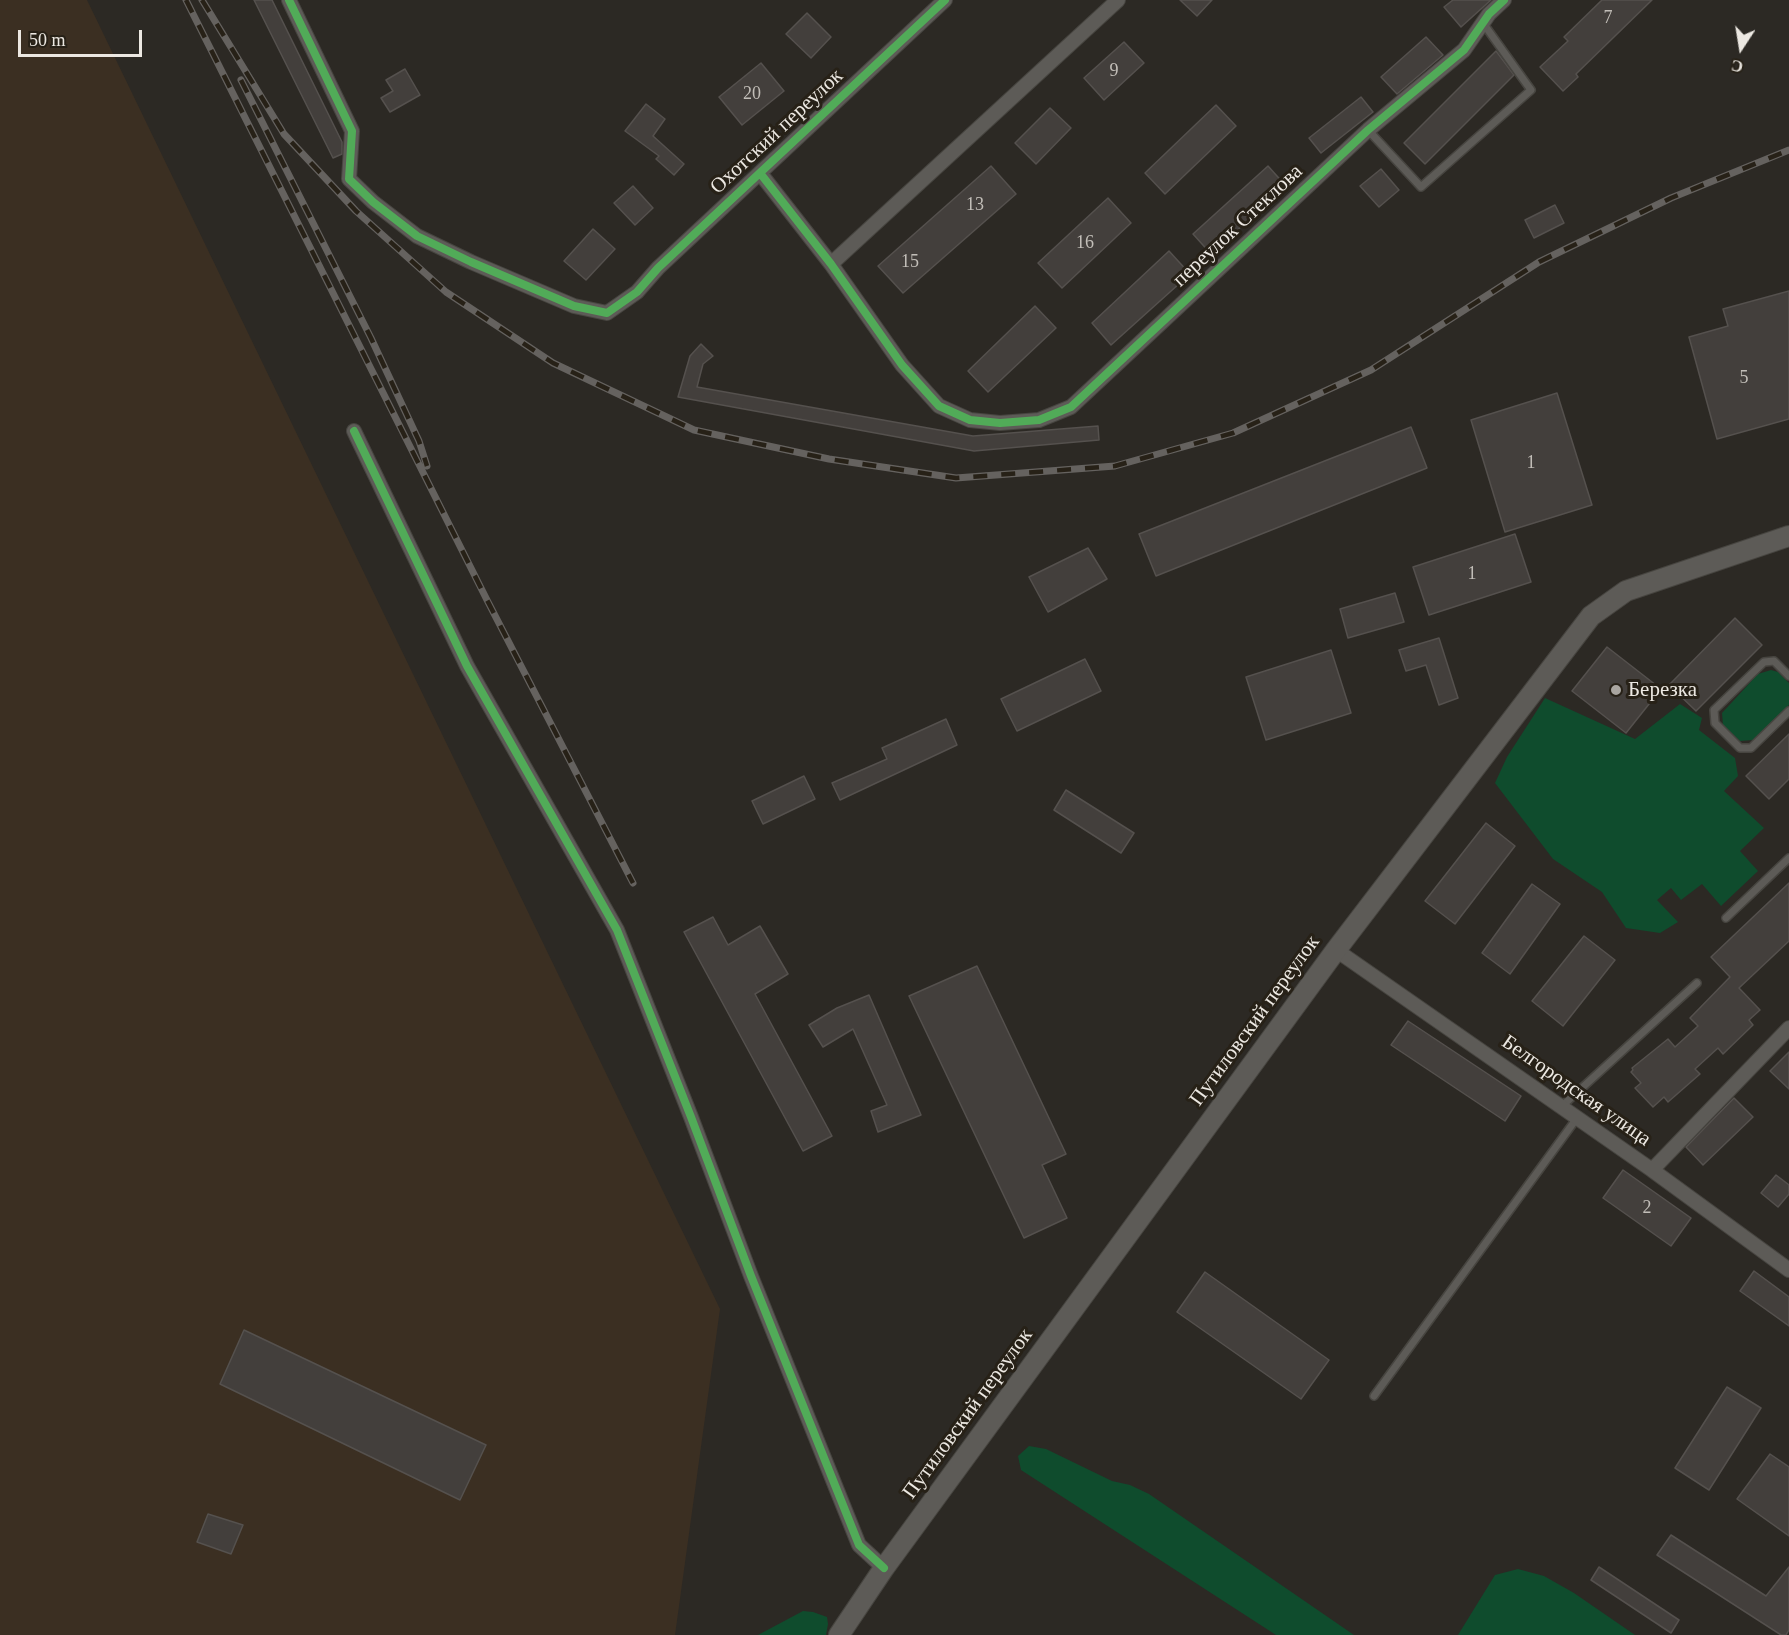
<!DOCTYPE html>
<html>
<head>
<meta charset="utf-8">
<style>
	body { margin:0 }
	#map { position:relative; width:1789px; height:1635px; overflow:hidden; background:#2c2924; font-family:Georgia,serif }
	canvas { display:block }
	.north { position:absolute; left:1711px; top:18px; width:60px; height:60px; -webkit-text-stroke:4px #272117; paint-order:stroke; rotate:192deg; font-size:16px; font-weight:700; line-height:24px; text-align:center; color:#ece8e2 }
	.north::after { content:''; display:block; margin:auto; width:21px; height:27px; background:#ece8e2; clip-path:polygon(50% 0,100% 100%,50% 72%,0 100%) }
	.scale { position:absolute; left:18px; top:30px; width:124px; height:27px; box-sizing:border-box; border:3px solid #ece8e2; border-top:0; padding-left:8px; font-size:18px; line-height:21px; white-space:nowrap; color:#ece8e2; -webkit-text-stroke:4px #272117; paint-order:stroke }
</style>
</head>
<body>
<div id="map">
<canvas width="1789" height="1635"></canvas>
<div class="north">С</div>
<div class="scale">50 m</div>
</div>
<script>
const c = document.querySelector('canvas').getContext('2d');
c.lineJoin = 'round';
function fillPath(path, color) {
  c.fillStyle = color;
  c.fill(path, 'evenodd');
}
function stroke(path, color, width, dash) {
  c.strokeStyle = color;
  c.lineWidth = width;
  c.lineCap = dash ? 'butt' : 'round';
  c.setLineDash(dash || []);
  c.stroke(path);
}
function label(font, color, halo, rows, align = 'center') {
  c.font = font + ' Georgia,serif';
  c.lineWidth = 6;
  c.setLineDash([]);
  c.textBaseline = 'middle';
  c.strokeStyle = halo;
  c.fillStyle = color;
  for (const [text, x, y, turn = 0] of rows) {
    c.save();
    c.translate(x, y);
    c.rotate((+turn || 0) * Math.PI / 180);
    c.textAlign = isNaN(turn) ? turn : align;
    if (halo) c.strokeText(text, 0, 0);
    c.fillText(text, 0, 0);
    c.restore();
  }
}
fillPath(new Path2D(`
	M0 0H87L720 1309 675 1635H0Z`), '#3b2f22');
fillPath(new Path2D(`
	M1771 670 1778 672 1789 683V705L1753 740 1740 741 1723 725 1722 713 1758 674Z
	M1545 698 1635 739 1680 704 1702 718 1699 730 1735 758 1738 776 1724 791 1764 828 1740 851 1758 871 1721 906 1702 884 1681 900 1671 888 1657 900 1678 922 1660 933 1626 928 1602 892 1553 859 1495 783 1507 757Z
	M1029 1446 1046 1449 1112 1481 1130 1485 1149 1494 1354 1635H1276L1021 1470 1018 1456Z
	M1518 1569 1544 1576 1574 1593 1635 1635H1458L1495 1575Z
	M803 1611 813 1612 827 1617 828 1624 826 1635H758Z`), '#0f4c2d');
const building = new Path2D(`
	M254 0H272L342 142V154L333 158Z
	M1180 0H1212L1197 16Z
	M1453 0H1491L1461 27 1444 7Z
	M1602 0H1652L1576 74 1578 77 1563 91 1540 67 1568 41 1564 37Z
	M807 13 831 37 811 58 786 34Z
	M1426 37 1443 55 1397 94 1381 77Z
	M1124 42 1144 63 1104 100 1084 78Z
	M1496 51 1514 75 1425 164 1404 143Z
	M761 63 784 91 742 125 719 97Z
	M405 69 420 95 390 112 381 98 393 91 386 80Z
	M1361 97 1373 112 1321 153 1309 138Z
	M646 104 665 119 653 136 684 164 674 175 656 159 659 156 625 131Z
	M1216 105 1236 126 1165 194 1145 173Z
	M1050 108 1071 128 1036 164 1015 143Z
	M991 166 1016 194 903 293 878 266Z
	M1268 166 1286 186 1211 254 1193 234Z
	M1381 169 1399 190 1379 207 1360 186Z
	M633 186 653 208 635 225 614 203Z
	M1108 198 1131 223 1062 288 1038 263Z
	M1555 205 1564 223 1534 238 1525 220Z
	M593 229 615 249 586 280 564 261Z
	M1169 251 1190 274 1111 345 1092 323Z
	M1789 291V419L1717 439 1689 337 1728 326 1723 309Z
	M1035 306 1056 328 988 392 968 371Z
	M701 344 713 356 703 364 697 387 973 436 1098 426 1099 440 974 451 678 397 690 356Z
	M1557 393 1592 505 1505 532 1471 420Z
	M1411 427 1427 468 1156 576 1139 534Z
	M1515 534 1531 582 1429 615 1413 567Z
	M1088 548 1107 579 1048 612 1029 577Z
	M1395 593 1404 622 1348 638 1340 609Z
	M1735 618 1762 645 1696 711 1669 685Z
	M1439 638 1458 698 1439 705 1426 665 1406 671 1399 650Z
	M1607 647 1661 689 1626 733 1572 691Z
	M1331 650 1351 713 1266 740 1246 677Z
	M1085 659 1101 691 1017 731 1001 699Z
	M946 719 957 745 840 800 832 783 887 759 882 748Z
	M1789 734V779L1769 799 1746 776Z
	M804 776 815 799 763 824 752 801Z
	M1066 790 1134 833 1121 853 1054 810Z
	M1486 823 1515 846 1455 924 1425 901Z
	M1789 883V941L1739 988 1760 1010 1749 1020 1753 1025 1723 1054 1718 1048 1695 1069 1700 1074 1668 1102 1664 1097 1653 1107 1635 1088 1641 1083 1631 1072 1633 1070 1632 1068 1668 1039 1675 1047 1698 1026 1690 1018 1730 977 1711 957Z
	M1532 884 1560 904 1510 974 1482 953Z
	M713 917 728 945 760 926 788 974 755 994 832 1136 803 1151 684 932Z
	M1584 936 1615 960 1563 1026 1532 1001Z
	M977 966 1066 1154 1042 1165 1067 1218 1024 1238 909 996Z
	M869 995 921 1115 878 1132 871 1111 887 1105 853 1029 823 1047 809 1025 837 1008Z
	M1408 1021 1521 1096 1505 1121 1391 1045Z
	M1789 1052V1089L1770 1071Z
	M1734 1098 1753 1117 1703 1165 1686 1147Z
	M1623 1170 1691 1218 1671 1246 1603 1198Z
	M1776 1175 1789 1185V1194L1778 1207 1761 1193Z
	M1754 1271 1789 1297V1326L1740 1291Z
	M1205 1272 1329 1360 1301 1399 1177 1312Z
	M244 1330 486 1445 460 1500 220 1384Z
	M1727 1387 1761 1408 1709 1490 1675 1468Z
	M1770 1454 1789 1467V1536L1737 1499Z
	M208 1514 243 1525 231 1554 197 1542Z
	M1671 1535 1766 1596 1789 1567V1630L1786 1635H1781L1657 1555Z
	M1599 1567 1679 1620 1671 1633 1591 1580Z`);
fillPath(building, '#433f3c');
stroke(building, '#55514e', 1.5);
const service = new Path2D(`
	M1368 130 1421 187 1531 90 1483 23
	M1789 676 1774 661 1764 662 1714 710 1715 723 1740 748H1751L1789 711
	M1726 918 1789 858
	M1561 1107 1697 983
	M1374 1396 1577 1118`);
const minor = new Path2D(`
	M289 0 352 131 349 179 373 202 417 236 471 262 574 306 607 313 637 292 658 268 945 0
	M760 173 831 264 902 365 939 406 970 420 1000 423 1039 420 1071 407 1368 130 1464 50 1489 14 1504 0
	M831 264 1118 0
	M354 431 467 666 617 930 691 1117 751 1276 859 1545 884 1568
	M1336 950 1652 1170 1789 1270
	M1652 1170 1789 1028`);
const secondary = new Path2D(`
	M839 1635 884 1568 1336 950 1591 616 1626 591 1789 536`);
stroke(service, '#474540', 10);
stroke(minor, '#474540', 16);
stroke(secondary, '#474540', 22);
stroke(service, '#5d5b57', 7);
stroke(minor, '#5d5b57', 14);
stroke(secondary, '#5d5b57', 20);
const rail = new Path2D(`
	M186 0 487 600 633 883
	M202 0 284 134 356 211 446 292 553 363 694 430 829 459 956 478 1115 466 1233 433 1371 370 1539 262 1671 198 1789 150
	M241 80 371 338 419 441 427 466`);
stroke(rail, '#65625f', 7);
stroke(rail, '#272117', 4.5, [14]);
stroke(new Path2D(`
	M289 0 352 131 349 179 373 202 417 236 471 262 574 306 607 313 637 292 658 268 945 0
	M760 173 831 264 902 365 939 406 970 420 1000 423 1039 420 1071 407 1368 130 1464 50 1489 14 1504 0
	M354 431 467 666 617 930 691 1117 751 1276 859 1545 884 1568`), '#51ab58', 8);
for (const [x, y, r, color] of [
	[1616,690,6,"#a9a5a0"]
]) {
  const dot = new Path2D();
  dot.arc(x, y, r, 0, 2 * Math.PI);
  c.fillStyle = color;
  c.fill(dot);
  stroke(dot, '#272117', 2);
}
label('18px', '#c2beb8', null, [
	["7",1608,18],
	["9",1114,71],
	["20",752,94],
	["13",975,205],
	["16",1085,243],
	["15",910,262],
	["5",1744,378],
	["1",1531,463],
	["1",1472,574],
	["2",1647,1208]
]);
label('21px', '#ece8e2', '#272117', [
	["Охотский переулок",777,132,-43],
	["переулок Стеклова",1238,226,-43],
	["Путиловский переулок",1255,1021,-54],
	["Белгородская улица",1576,1091,35],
	["Путиловский переулок",968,1414,-54]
]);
label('21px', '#ece8e2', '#272117', [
	["Березка",1628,690]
], 'left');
</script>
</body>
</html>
